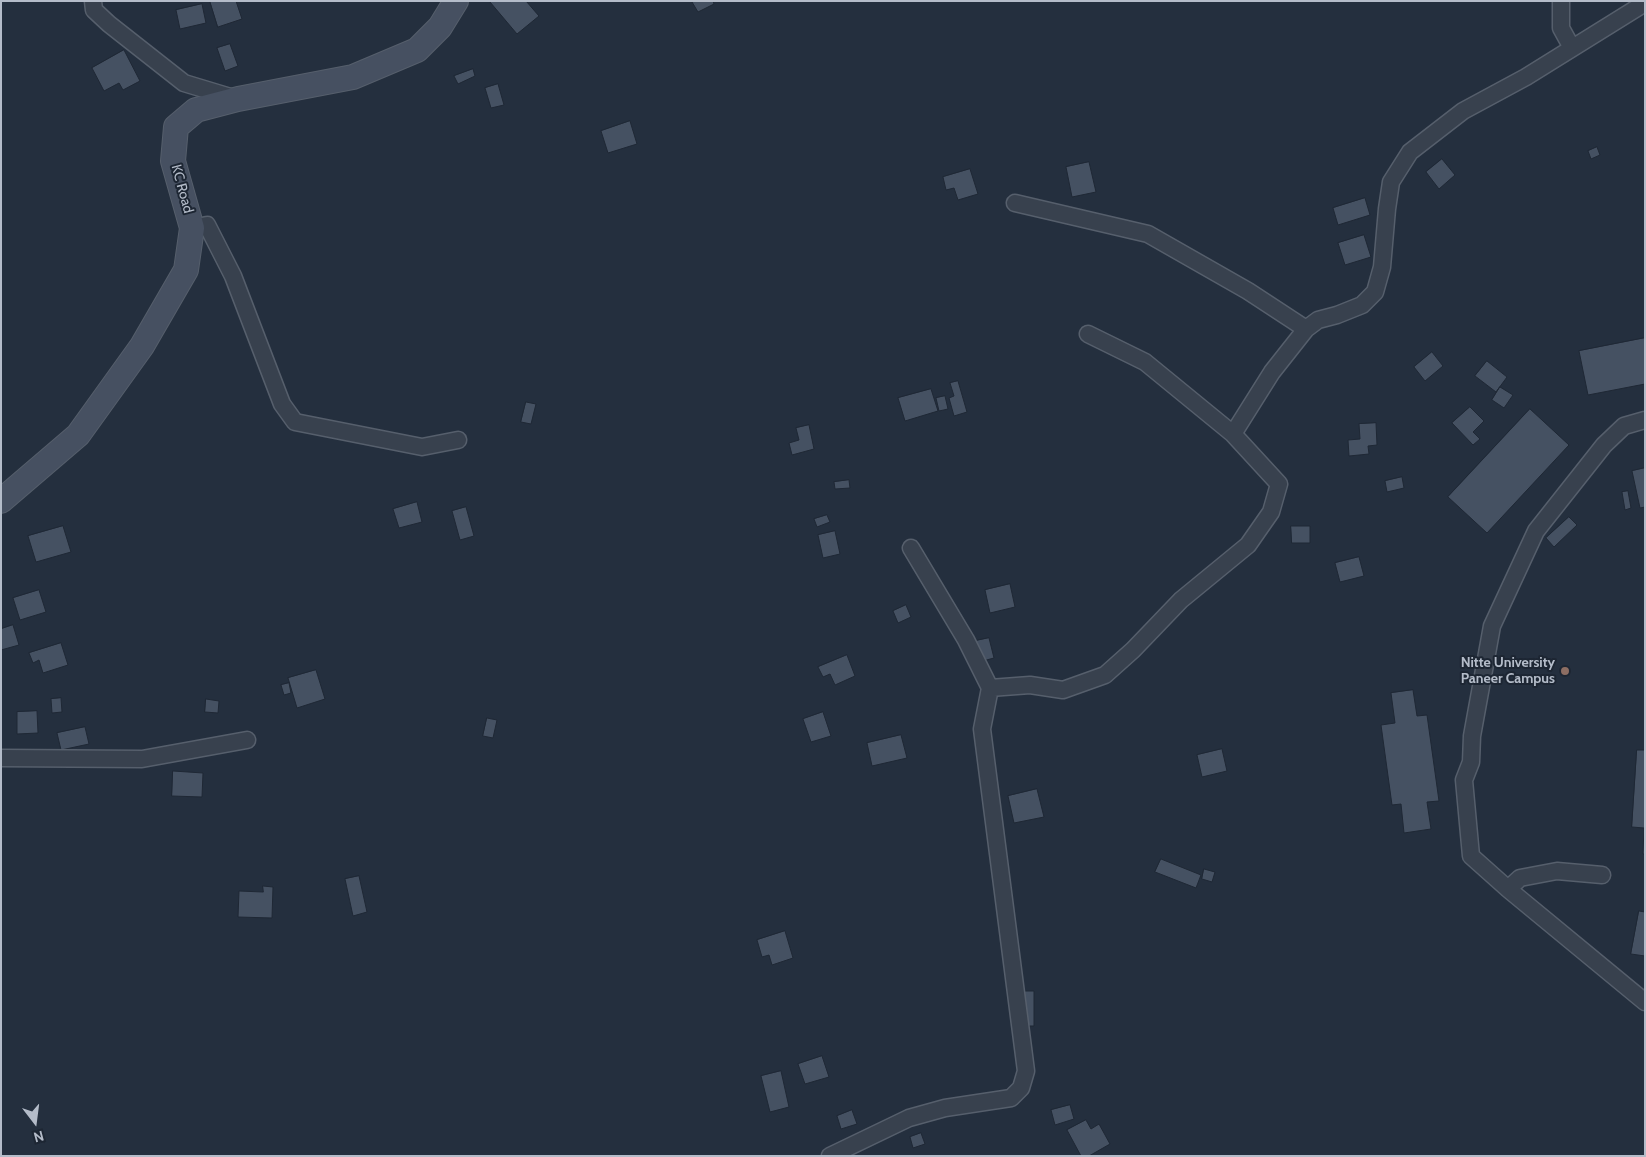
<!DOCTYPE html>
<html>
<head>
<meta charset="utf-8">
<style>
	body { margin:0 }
	#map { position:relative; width:1646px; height:1157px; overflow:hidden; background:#242f3e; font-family:Cabin,sans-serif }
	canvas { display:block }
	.frame { position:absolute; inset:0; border:2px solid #b4bcc9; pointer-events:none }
	.north { position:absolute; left:10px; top:1097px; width:50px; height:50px; -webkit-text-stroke:4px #1d2633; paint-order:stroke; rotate:165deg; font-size:14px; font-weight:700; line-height:20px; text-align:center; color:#b4bcc9 }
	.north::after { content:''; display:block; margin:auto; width:18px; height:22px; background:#b4bcc9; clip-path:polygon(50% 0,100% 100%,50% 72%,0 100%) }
</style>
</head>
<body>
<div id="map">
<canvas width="1646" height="1157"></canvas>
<div class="frame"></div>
<div class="north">N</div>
</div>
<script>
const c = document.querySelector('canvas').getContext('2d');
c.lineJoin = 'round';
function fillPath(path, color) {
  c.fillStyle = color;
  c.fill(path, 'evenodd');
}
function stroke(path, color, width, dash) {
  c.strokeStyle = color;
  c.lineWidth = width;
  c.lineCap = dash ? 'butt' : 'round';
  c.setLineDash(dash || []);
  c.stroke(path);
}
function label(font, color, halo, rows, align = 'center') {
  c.font = font + ' Cabin,sans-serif';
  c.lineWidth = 4;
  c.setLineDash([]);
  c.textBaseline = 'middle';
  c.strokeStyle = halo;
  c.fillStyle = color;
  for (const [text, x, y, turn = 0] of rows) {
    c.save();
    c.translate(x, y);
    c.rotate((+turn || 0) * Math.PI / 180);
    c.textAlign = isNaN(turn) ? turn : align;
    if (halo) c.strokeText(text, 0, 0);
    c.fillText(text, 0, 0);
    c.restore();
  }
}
const building = new Path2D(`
	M210 1H236L242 19 218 27Z
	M492 1H526L539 16 517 34 490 2Z
	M713 1 714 4 698 12 692 2Z
	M202 4 206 23 180 29 176 10Z
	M230 44 238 66 225 71 217 48Z
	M124 50 140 81 123 90 119 83 104 91 92 68Z
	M473 69 475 76 458 84 454 76Z
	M498 84 504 105 491 108 485 88Z
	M630 121 637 144 608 153 601 131Z
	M1597 147 1600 155 1591 159 1588 151Z
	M1442 159 1455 175 1439 189 1426 172Z
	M1089 162 1096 192 1072 197 1066 167Z
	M970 169 978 194 958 200 954 188 946 190 943 177Z
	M1365 198 1370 215 1338 225 1333 208Z
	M1364 235 1371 257 1345 265 1338 243Z
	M1645 338V384L1588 395 1579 351Z
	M1432 352 1443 366 1425 381 1414 367Z
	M1487 361 1507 377 1496 392 1475 376Z
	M958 381 967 412 954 416 949 398 954 396 950 383Z
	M1500 387 1513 395 1504 408 1492 400Z
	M931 389 938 411 905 421 898 398Z
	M945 396 948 409 939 411 936 398Z
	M526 402 536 404 531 424 521 422Z
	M1470 407 1484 421 1473 432 1480 439 1473 445 1452 423Z
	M1530 409 1569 445 1487 533 1448 497Z
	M1376 423 1377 445 1368 446 1369 454 1349 456 1348 440 1360 439 1359 424Z
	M809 425 814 449 792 455 789 443 799 440 796 428Z
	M1645 468V507L1640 508 1632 471Z
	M1402 477 1404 488 1387 492 1385 481Z
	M849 480 850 488 835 489 834 482Z
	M1628 491 1631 508 1625 510 1622 492Z
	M417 502 422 522 399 528 393 509Z
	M466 507 474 536 460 540 452 511Z
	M827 515 830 522 817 527 814 519Z
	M1569 517 1577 525 1554 547 1546 538Z
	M63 526 71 552 36 562 28 536Z
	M1291 526H1310V543H1292Z
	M835 531 840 554 823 558 818 535Z
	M1359 557 1364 576 1340 582 1335 563Z
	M1010 584 1015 607 990 613 985 590Z
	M39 590 46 612 20 620 13 598Z
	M906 605 911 617 898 623 893 611Z
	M13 625 19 645 1 650V629Z
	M989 638 994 658 979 662 975 641Z
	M61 643 68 665 43 673 39 660 33 663 29 653Z
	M847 655 855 676 835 685 830 674 823 677 818 667Z
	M316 670 325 699 297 708 288 678Z
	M289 683 291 693 284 695 281 685Z
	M1413 690 1417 716 1427 715 1439 801 1427 802 1431 829 1404 833 1401 804 1392 805 1381 725 1395 723 1391 693Z
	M61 698 62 712 52 713 51 699Z
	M206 699 219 701 218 713 205 712Z
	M37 711 38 733 17 734V712Z
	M823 712 831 736 811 742 803 719Z
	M487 718 497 720 493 738 483 736Z
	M85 727 89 744 61 750 57 733Z
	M901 735 907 758 872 766 867 743Z
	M1222 749 1227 771 1202 777 1197 755Z
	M1637 750H1645V854H1643L1644 828 1632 827Z
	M173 771 203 773 202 797 172 796Z
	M1037 789 1044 817 1014 823 1008 796Z
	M1161 859 1201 875 1196 888 1155 872Z
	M1204 869 1215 872 1212 882 1202 879Z
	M359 876 367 912 353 916 345 879Z
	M263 886 273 887 272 918 238 917 239 891 263 892Z
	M1639 911 1645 912V956L1631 954Z
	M785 931 793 958 772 965 769 955 762 957 757 940Z
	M1021 991H1034V1026H1022Z
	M822 1056 829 1077 805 1084 798 1064Z
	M781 1071 789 1107 770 1112 761 1076Z
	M1070 1105 1074 1119 1055 1125 1051 1110Z
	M852 1110 857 1124 841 1129 837 1116Z
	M1086 1120 1091 1129 1099 1124 1110 1144 1089 1156H1081L1067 1130Z
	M921 1133 925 1144 913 1148 910 1137Z`);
fillPath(building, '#455162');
stroke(building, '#1f2835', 1);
const minor = new Path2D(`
	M93 1 94 10 109 24 184 83 237 99
	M1561 1V28L1572 48
	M1015 203 1148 234 1248 291 1306 329
	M192 228 207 225 233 276 282 404 295 422 422 447 458 440
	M1088 334 1145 362 1233 434
	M1645 420 1624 426 1604 445 1536 531 1492 626 1472 736 1471 762 1464 780 1471 856 1508 889 1645 1002
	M990 688 1030 685 1063 690 1105 675 1133 650 1181 600 1248 545 1271 512 1279 484 1233 434 1272 372 1306 329 1318 320 1337 315 1362 305 1375 292 1382 267 1387 209 1391 182 1410 152 1463 111 1526 77 1645 3
	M1 758 142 759 247 740
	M1508 889 1520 878 1557 871 1602 875
	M830 1156 909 1118 945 1108 1011 1098 1021 1088 1026 1071 982 729 990 688 966 640 911 548`);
const secondary = new Path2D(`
	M1 501 78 435 142 346 186 270 192 228 173 161 176 127 196 110 238 99 353 77 417 50 440 27 456 1`);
stroke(minor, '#565f6c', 19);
stroke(secondary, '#565f6c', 26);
stroke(minor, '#38414e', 16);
stroke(secondary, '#465061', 24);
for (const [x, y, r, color] of [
	[1565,671,5,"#8d6e63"]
]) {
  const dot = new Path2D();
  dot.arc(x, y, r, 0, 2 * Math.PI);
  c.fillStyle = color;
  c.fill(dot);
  stroke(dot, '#1d2633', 2);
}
label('14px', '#b4bcc9', '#1d2633', [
	["KC Road",182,189,75]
]);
label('bold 14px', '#b4bcc9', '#1d2633', [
	["Nitte University",1555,663],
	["Paneer Campus",1555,679]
], 'right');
</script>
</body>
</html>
